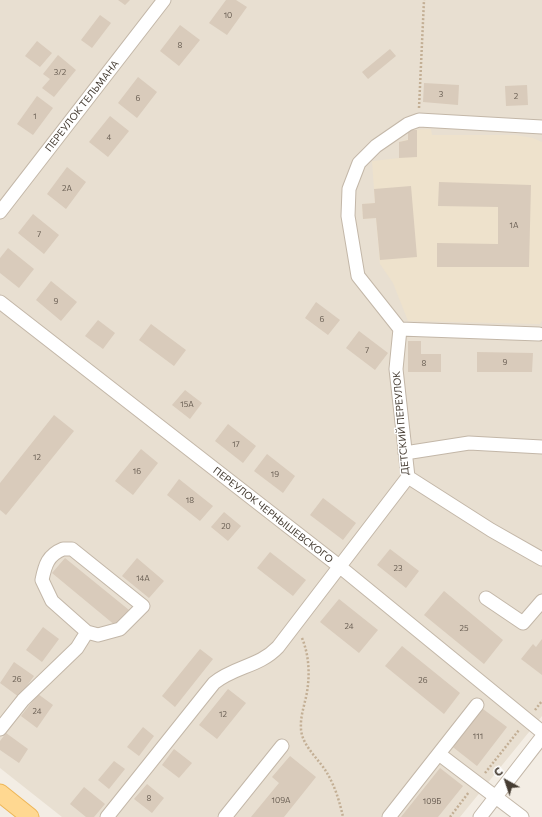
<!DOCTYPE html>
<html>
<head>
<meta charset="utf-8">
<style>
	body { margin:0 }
	#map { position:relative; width:542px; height:817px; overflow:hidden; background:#f3ede4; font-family:Commissioner,sans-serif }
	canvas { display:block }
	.north { position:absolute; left:486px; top:761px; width:40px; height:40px; -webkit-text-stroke:3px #fff; paint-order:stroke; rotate:320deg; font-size:11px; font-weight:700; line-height:16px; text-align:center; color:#463d33 }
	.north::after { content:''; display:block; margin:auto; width:14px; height:18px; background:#463d33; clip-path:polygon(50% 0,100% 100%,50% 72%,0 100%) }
</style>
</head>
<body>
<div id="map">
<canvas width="542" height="817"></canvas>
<div class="north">С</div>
</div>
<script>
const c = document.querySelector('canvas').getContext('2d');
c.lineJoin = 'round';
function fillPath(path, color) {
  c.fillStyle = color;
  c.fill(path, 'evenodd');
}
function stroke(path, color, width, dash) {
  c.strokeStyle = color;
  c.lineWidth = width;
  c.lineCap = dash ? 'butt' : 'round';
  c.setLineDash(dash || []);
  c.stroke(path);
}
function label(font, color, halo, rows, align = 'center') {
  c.font = font + ' Commissioner,sans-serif';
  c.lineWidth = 3;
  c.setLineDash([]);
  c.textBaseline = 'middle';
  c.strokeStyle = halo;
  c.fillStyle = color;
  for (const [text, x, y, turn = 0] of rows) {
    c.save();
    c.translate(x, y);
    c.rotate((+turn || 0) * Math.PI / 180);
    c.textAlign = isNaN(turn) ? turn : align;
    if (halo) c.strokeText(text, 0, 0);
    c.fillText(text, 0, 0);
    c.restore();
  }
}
fillPath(new Path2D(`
	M0 0H542V716L460 817H62L0 768Z`), '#e8dfd1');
fillPath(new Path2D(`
	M431 129 432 135H515L533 138 542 142V321L540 324 408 321 393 283 380 264 376 218 363 219 362 204 375 203 372 161 399 158V142L408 139V130Z`), '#eee2cc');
fillPath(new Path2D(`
	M118 0H130L125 5Z
	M226 0H236L247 7 227 35 209 23Z
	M100 15 111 23 92 48 81 40Z
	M180 25 200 40 179 66 160 51Z
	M37 41 52 53 40 67 25 56Z
	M390 49 396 56 368 79 362 72Z
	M58 55 76 70 54 97 42 88 50 79 43 74Z
	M138 77 157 92 137 118 118 103Z
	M424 83 459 85 458 105 423 102Z
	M527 85 528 105 506 106 505 86Z
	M37 96 53 108 33 135 17 124Z
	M110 116 129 131 108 157 89 142Z
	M408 130H417V157L399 158V142L408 140Z
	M67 167 86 182 66 209 47 194Z
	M439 182 531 185 529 267H437V243L498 244V207L438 206Z
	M411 186 417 257 380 260 376 218 363 219 362 204 375 203 374 189Z
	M33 214 59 235 44 254 18 233Z
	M8 248 34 269 19 288 0 273V258Z
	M51 281 77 302 61 321 36 300Z
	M316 302 340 320 328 335 305 318Z
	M98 320 115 333 103 349 85 336Z
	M151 324 186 350 174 366 139 340Z
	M359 331 388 353 375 370 346 348Z
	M408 341H421V354H441V372H408Z
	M477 352 533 353 532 372H477Z
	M185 390 202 403 190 419 172 405Z
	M54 415 74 431 6 515 0 510V483Z
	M228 424 256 446 243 463 215 441Z
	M141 449 158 463 133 495 115 481Z
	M267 454 295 476 283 493 254 471Z
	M179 479 213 506 200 521 167 495Z
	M323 498 356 523 343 540 310 515Z
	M224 512 241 526 228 541 211 527Z
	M390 549 419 571 406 588 377 565Z
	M270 552 306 580 293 596 257 568Z
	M65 558 129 610 116 626 52 573Z
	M137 558 164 581 149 598 122 576Z
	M444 591 503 640 484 664 424 615Z
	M339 599 378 630 359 653 320 622Z
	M43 627 59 639 42 662 26 650Z
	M542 639V675L521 659 533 644 536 647Z
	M402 646 460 693 444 714 385 666Z
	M200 649 213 659 175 707 162 696Z
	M14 662 34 676 19 697 0 683Z
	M228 689 246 703 217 739 199 725Z
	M38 694 53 705 37 728 21 716Z
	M479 706 507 727 477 766 449 744Z
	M143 727 154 736 139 756 127 747Z
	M6 733 28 749 19 763 0 750V741Z
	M174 749 192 763 179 778 162 765Z
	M290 756 316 777 284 817H251L279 783 272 777Z
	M114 761 125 769 109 789 98 780Z
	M440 768 463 786 438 817H401Z
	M147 784 164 798 152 813 134 799Z
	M84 787 105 804 94 817H86L70 804Z`), '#d9cbbb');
const minor = new Path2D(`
	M0 212 164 0
	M0 302 339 566 542 732
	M400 329 539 334
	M405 453 469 443 542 447
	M408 477 491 530 542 559
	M63 549H72L143 606 120 629 98 635 87 632 52 601 42 580C45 565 48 555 63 549Z
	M486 598 523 623 542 601
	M0 729 23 700 77 648 87 632
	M439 754 522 817
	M107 817 214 683C235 666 259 667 278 647L408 477 396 369 400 329 358 276 348 216 349 189 359 163 376 146 408 124 419 120 542 127
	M225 817 282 746
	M389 817 477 705
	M480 817 542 737`);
const major = new Path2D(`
	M0 793 30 817`);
stroke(minor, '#c3b7a8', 15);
stroke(major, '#eeb657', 19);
stroke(new Path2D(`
	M419 108 424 0
	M302 638C309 655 310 674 307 692 305 704 300 716 301 729 302 746 319 759 327 773 335 786 340 803 343 817
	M535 710 542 701
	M485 773 519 730
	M450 817 469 792`), '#c3af95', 2.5, [2, 2]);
stroke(minor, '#fff', 13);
stroke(major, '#ffd891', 17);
label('8px', '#6b6055', null, [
	["10",228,15],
	["8",180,45],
	["3/2",60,72],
	["3",441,94],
	["2",516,96],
	["6",138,98],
	["1",35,116],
	["4",109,137],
	["2А",67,188],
	["1А",514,225],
	["7",39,234],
	["9",56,301],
	["6",322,319],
	["7",367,350],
	["9",505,362],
	["8",424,363],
	["15А",187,404],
	["17",236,444],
	["12",37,457],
	["16",137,471],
	["19",275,474],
	["18",190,500],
	["20",226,526],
	["23",398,568],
	["14А",143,578],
	["24",349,626],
	["25",464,628],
	["26",17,679],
	["26",423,680],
	["24",37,711],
	["12",223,714],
	["111",478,736],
	["8",149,798],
	["109А",281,800],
	["109Б",432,801]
]);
label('10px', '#463d33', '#fff', [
	["ПЕРЕУЛОК ТЕЛЬМАНА",82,106,-52],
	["ДЕТСКИЙ ПЕРЕУЛОК",401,423,-95],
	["ПЕРЕУЛОК ЧЕРНЫШЕВСКОГО",273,515,38]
]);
</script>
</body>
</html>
